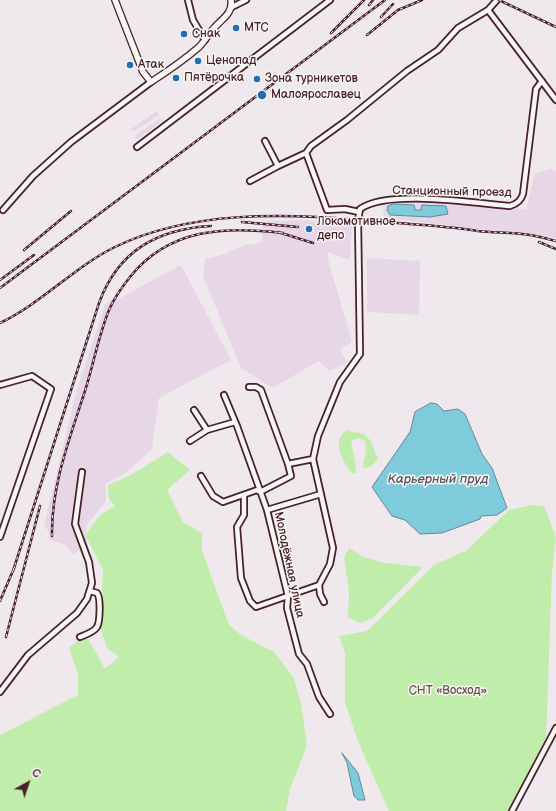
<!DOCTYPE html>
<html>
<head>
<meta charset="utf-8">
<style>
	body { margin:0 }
	#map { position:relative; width:556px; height:811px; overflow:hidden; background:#efe8ed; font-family:"Balsamiq Sans",sans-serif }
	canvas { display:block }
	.north { position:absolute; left:8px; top:763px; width:40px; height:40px; -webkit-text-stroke:3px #f6f6f2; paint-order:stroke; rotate:40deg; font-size:11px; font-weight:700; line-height:16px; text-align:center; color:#4a1f2b }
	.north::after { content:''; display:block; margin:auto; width:14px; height:18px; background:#4a1f2b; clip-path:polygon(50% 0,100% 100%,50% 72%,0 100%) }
</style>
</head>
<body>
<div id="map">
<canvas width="556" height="811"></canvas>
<div class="north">С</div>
</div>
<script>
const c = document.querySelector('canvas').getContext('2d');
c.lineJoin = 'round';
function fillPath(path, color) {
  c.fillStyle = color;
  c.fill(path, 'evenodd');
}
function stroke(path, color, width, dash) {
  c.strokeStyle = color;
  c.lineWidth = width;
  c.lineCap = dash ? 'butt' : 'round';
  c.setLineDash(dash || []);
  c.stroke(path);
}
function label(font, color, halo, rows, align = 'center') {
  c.font = font + ' "Balsamiq Sans",sans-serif';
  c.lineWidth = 3;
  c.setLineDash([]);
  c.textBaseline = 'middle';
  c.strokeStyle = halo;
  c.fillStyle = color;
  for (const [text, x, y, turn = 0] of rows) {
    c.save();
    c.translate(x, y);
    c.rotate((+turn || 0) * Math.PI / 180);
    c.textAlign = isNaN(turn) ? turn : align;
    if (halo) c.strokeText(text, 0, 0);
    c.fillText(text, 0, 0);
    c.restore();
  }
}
fillPath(new Path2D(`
	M157 111 159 115 133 132 131 129Z
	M160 118 163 121 137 139 135 136Z
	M552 169 556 172V238L384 218 383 205 403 202 526 209 535 173Z
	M298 220 352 224 350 260 328 252 327 256 352 342 340 349 347 363 330 371 318 361 273 388 241 368 203 276 205 259 229 253V251L248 244 252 245 262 242V222Z
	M367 258 420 261 419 315 367 312Z
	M181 265 231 360 159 398 152 449 128 471 106 484V502L88 523 85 534 88 546 73 554 66 545 49 540V532L44 525 77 389 105 305 110 302 113 297 118 299Z`), '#e7d7e6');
fillPath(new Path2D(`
	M347 430 364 434 370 440 378 459 373 465 366 468 363 467 366 449 365 441 358 438 351 441 356 467 355 473H351C343 460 330 441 347 430Z
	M168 452 190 470 167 490 183 522 202 533V551L229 625 241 635 274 652 294 678 301 704 307 745 290 789 286 811H0V735L78 695V674L69 648 86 635 105 669 119 657 107 648 101 630 103 569 85 535 100 515 115 506 109 499 108 485 131 475Z
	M533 505 544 506 556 537 552 572 546 737 509 811H389L357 739 345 702V652L339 636 367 631 434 565 467 550 509 510Z
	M349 548 364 557 385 563 423 567 373 618 361 623 348 617 349 591 344 558Z`), '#c1edaa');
const water = new Path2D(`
	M394 204 414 205 415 210H421L422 205 446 206 448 214 430 217 390 215 387 210 388 206Z
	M431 403 437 404 444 411 458 409 465 414 482 454 492 468 507 508 497 515 481 516 480 519 442 533 420 534 405 520 392 516 372 487 410 432 415 412Z
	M342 753 358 773 365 800H358L354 796 347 763Z`);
fillPath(water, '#7eccdb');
stroke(water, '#698795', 1);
const minor = new Path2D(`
	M188 0 193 20 205 40
	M232 7 246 0
	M488 10 556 100
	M265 141 278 166 306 153 311 146 347 120 407 71 438 50 458 28 488 10 497 0
	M137 147 330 0
	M306 153 327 210 345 209 359 212
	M250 181 278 166
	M3 210 33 176 71 142 151 82
	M0 385 32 376 51 389 0 537
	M224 395 237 426 267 510 288 596 287 608 299 654 307 664 319 697 330 714
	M194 410 207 430
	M190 441 207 430 235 422
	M288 464 313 459
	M201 476 213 496 223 502 257 490 260 492 291 476 288 464 261 390 256 387H249
	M244 496V515L237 527 241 578 250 601 256 607 319 585
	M267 510 321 494
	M324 602 320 594 319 585 330 564 333 548 313 459 318 436 340 382 360 354 358 220 360 209C387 189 475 203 510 206 517 204 521 201 523 194L536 89 542 81
	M80 637C85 635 94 632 97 627 100 622 101 598 97 593L90 591
	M0 692 28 655 77 613 87 599 92 583 89 562 75 524 82 472
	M512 811 556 728`);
const major = new Path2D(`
	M115 0 143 72 151 82C168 71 184 60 199 47 205 41 209 33 215 27 223 18 233 13 231 0`);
stroke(minor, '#4a1f2b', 8);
stroke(major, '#4a1f2b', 8);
stroke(minor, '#f6f6f2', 4.5);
stroke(major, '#f6f6f2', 5.5);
const rail = new Path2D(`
	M499 0 556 27
	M369 5 373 0
	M381 17 393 4
	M331 33 364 0
	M367 35 398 10 422 0
	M242 222 298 227
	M278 232 313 243
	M539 242 556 249
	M24 250 71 211
	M0 280 34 255
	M0 288 385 0
	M0 323C42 303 74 267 115 247 188 211 282 213 361 220 401 224 439 225 478 231 495 233 513 232 530 235 538 236 547 239 556 241
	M52 536C51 487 69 440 84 394 93 367 98 337 109 310 114 298 122 287 130 277 169 228 225 226 283 233
	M13 571 99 303C118 251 157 229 211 226
	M0 601 15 566
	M6 637 40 506`);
stroke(rail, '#4a1f2b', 2.5);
stroke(rail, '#f6f6f2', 1, [3]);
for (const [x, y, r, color] of [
	[236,28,4,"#1f6fb2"],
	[184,34,4,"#1f6fb2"],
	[198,61,4,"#1f6fb2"],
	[130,65,4,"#1f6fb2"],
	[176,78,4,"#1f6fb2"],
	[257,79,4,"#1f6fb2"],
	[262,95,5,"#1f6fb2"],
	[309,229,4,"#1f6fb2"]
]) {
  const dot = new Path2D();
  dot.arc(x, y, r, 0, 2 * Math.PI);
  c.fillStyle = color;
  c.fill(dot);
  stroke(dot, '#f6f6f2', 1.5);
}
label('12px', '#4a1f2b', '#f6f6f2', [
	["МТС",244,28],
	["Снак",192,34],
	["Ценопад",206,61],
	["Атак",138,65],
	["Пятёрочка",184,78],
	["Зона турникетов",265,79],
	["Малоярославец",271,95],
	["Локомотивное",317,222],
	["депо",317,236]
], 'left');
label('12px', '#4a1f2b', '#f6f6f2', [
	["Станционный проезд",452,192,1],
	["Молодёжная улица",289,565,78]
]);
label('12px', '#68524b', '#f6f6f2', [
	["СНТ «Восход»",448,691]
]);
label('italic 13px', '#5a5360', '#f6f6f2', [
	["Карьерный пруд",438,480]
]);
</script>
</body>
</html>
